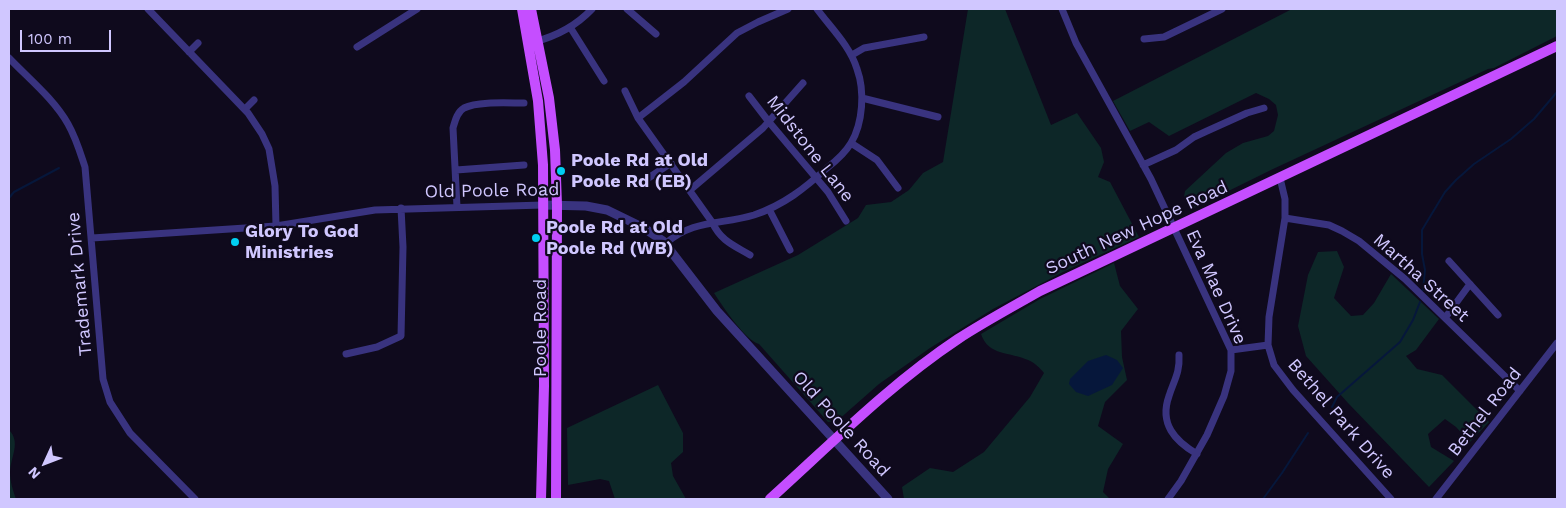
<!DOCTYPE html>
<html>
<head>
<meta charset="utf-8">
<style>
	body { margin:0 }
	#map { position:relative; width:1566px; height:508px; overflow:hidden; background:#0f0a1d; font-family:"Work Sans",sans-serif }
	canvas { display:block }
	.frame { position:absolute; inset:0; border:10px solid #d0c7ff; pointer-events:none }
	.north { position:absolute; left:20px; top:438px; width:50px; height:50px; -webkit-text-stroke:4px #0f0a1d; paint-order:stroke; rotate:227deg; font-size:14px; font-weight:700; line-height:20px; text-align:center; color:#d0c7ff }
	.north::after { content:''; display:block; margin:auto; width:18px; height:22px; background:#d0c7ff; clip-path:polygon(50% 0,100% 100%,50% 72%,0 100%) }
	.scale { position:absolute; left:20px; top:30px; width:91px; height:22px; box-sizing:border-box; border:2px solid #d0c7ff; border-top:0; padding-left:6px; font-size:15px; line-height:18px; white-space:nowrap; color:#d0c7ff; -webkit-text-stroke:4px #0f0a1d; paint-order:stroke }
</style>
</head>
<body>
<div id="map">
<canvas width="1566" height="508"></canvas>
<div class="frame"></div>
<div class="north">N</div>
<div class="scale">100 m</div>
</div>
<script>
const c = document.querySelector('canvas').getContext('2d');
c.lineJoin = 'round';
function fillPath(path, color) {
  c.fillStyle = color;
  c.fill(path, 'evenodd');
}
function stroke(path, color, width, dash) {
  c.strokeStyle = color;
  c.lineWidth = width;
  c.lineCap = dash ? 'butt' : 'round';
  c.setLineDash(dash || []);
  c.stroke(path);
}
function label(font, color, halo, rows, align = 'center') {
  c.font = font + ' "Work Sans",sans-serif';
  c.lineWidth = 4.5;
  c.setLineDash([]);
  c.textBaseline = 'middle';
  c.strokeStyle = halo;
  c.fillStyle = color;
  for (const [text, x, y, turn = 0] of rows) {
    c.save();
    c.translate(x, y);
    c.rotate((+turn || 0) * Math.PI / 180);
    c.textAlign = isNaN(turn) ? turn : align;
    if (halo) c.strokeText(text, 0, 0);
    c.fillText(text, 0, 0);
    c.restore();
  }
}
fillPath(new Path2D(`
	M968 9H1005L1051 125 1077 113 1101 148 1104 162 1098 177 1110 182 1139 237 1063 272 993 309 930 348 879 384 837 421 828 422 759 344C745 340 723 307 714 293L798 255 858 218 866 205 891 202 909 190 923 173 943 162Z
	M1292 9H1557V36L1494 68 1488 69 1273 169 1192 209 1184 197 1185 191 1226 153 1243 143 1268 136 1274 131 1278 115 1276 105 1269 99 1256 93 1169 136 1149 122 1130 131 1113 101Z
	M1337 251 1344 267 1334 298 1351 316 1363 315 1374 303 1391 274 1439 319 1416 350 1406 356 1417 369 1442 375 1489 422 1470 442 1456 427 1445 419 1428 434 1431 447 1454 461 1429 487 1348 403 1306 356 1298 326 1308 275 1318 252Z
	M1114 263 1120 286 1138 309 1121 331 1122 357 1127 380 1105 402 1098 426 1123 444 1108 469 1103 492 1110 499H904L902 487 930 468 953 472 984 452 1030 397 1044 373C1040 368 1034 362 1028 360 1011 352 988 356 981 334L1040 299Z
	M658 385 683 433V452L671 463 673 476 686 499H615L609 481 600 479 568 485 567 428Z
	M9 430C21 442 11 456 10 472 10 482 13 490 16 499H9Z`), '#0d2728');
fillPath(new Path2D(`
	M1106 355 1117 360 1123 368 1112 385 1088 396 1076 392 1069 384 1070 379 1088 361Z`), '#06173b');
stroke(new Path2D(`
	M9 198 14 192 59 168
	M1423 290 1425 270 1422 254V230L1445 192 1456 180 1474 164 1511 139 1534 119 1557 92
	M1332 407 1337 397 1400 342 1413 320 1420 302
	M1263 499 1282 473 1308 433`), '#06173b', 2);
stroke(new Path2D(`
	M148 9 248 113 262 134 269 149 275 186 276 226
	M627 9 656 34
	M1062 9 1076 43 1151 179 1231 350V371L1224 396 1207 435 1181 481 1168 499
	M570 27 604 81
	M1144 39 1164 37 1222 9
	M534 42C557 36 576 26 592 9
	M357 47 417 9
	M189 52 198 43
	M852 55 864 48 924 37
	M9 58C29 79 54 99 68 124 76 138 80 152 85 167L103 379 110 402 130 433 195 499
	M625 91 638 118 712 222C721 241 733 245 750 255
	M749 96 769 122 828 192 846 221
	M862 98 938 117
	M245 109 254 100
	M638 118 684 82 737 33 758 22 788 9
	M851 143 877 160 898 188
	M1143 165 1176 150 1194 137 1207 131 1247 113 1264 108
	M456 170 524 165
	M1280 178 1285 199V218L1269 317 1268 345 1274 365 1293 390 1391 499
	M644 181 671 163
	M690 190 763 128 803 83
	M457 207 453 128C455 121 457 112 464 108 478 101 508 103 524 103
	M769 209 790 250
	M1285 218 1329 225 1342 231 1359 241 1405 279 1520 391
	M92 238 276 226 375 210 543 205
	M665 244C693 219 721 225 754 215 784 205 805 188 827 168 836 161 845 153 851 143 863 123 865 91 857 69 850 46 831 28 817 9
	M1449 261 1498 315
	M1445 318 1470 284
	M1231 350 1268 345
	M346 354 377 347 401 336 403 247 401 208
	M1179 355C1180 373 1174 380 1169 396 1159 424 1175 441 1197 454
	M1436 499 1557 343`), '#39337f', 7);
stroke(new Path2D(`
	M543 205 586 206 607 210 644 228 663 241 717 311 888 499`), '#39337f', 9);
stroke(new Path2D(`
	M522 9 538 101 543 165 544 386 541 499
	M531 9 549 98 555 150 557 205 556 499
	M770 499C831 444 889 385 958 339 984 322 1012 307 1040 291L1557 46`), '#c54eff', 10);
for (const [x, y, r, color] of [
	[561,171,5,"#00cff2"],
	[536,238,5,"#00cff2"],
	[235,242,5,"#00cff2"]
]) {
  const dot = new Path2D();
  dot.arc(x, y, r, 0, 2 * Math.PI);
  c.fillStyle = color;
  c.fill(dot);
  stroke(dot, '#0f0a1d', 2);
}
label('18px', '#d0c7ff', '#0f0a1d', [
	["Midstone Lane",810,149,52],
	["Old Poole Road",492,191,-1],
	["South New Hope Road",1137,228,-25],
	["Martha Street",1421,278,42],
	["Trademark Drive",80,284,-95],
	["Eva Mae Drive",1216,287,66],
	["Poole Road",541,328,-90],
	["Bethel Road",1485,412,-52],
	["Bethel Park Drive",1341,419,49],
	["Old Poole Road",841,424,48]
]);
label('bold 18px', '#d0c7ff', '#0f0a1d', [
	["Poole Rd at Old",571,161],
	["Poole Rd (EB)",571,182],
	["Poole Rd at Old",546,228],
	["Poole Rd (WB)",546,249],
	["Glory To God",245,232],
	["Ministries",245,253]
], 'left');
</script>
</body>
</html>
